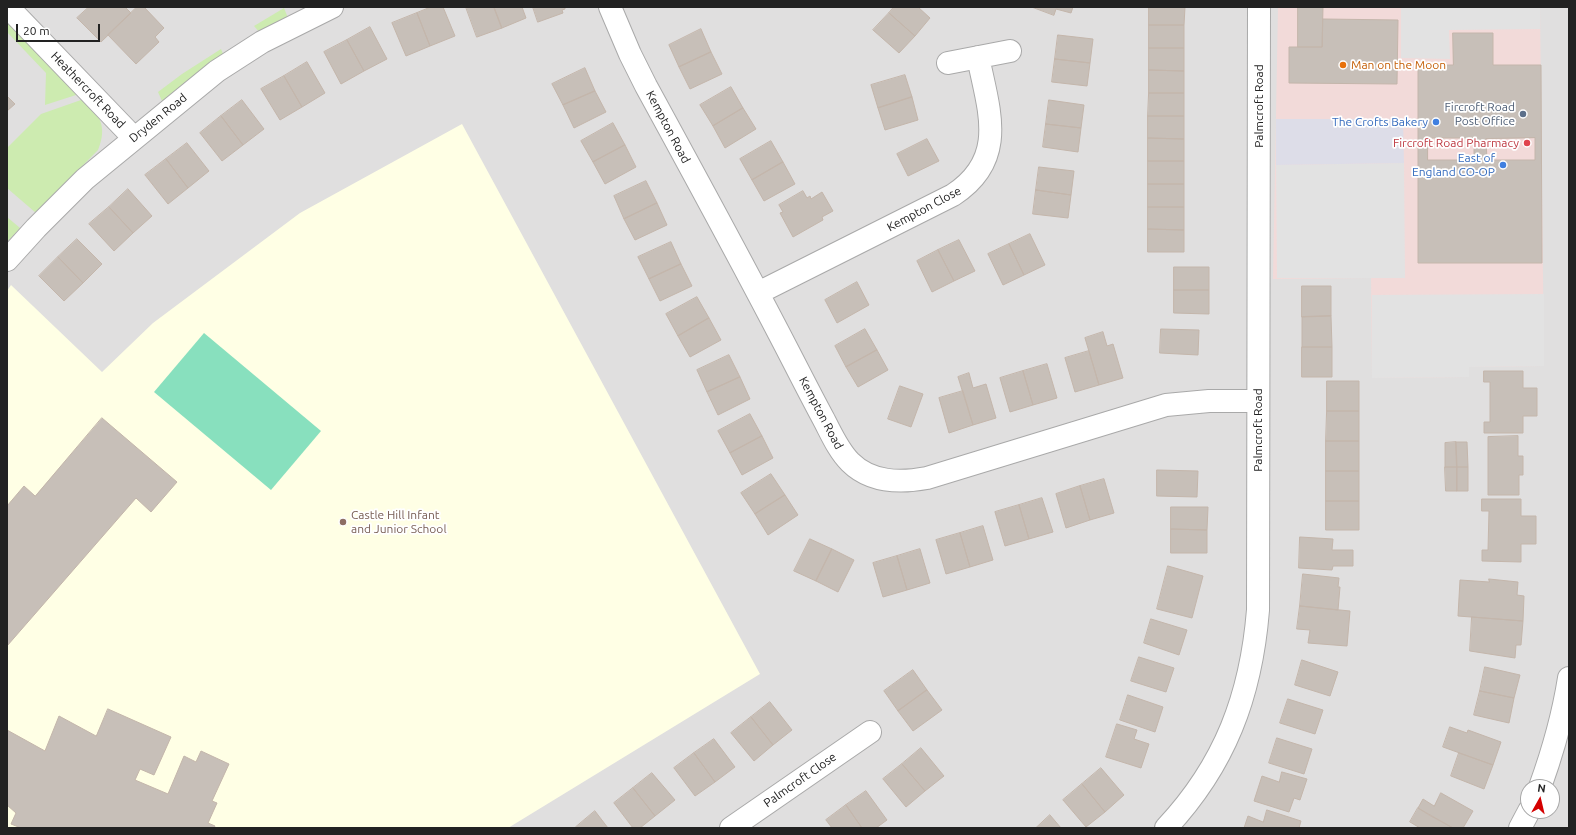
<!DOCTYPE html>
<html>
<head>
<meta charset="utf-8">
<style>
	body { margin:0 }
	#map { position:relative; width:1576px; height:835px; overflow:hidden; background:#f2efe9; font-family:Ubuntu,sans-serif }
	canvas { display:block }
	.frame { position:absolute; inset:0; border:8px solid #222; pointer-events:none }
	.north { position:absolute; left:1520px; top:779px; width:40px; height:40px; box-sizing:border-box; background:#fff; border:1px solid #a7a7a7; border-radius:50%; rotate:8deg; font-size:11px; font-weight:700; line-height:16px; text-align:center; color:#222 }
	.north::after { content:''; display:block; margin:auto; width:14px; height:18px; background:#d40000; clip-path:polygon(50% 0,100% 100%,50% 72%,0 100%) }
	.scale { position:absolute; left:16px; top:24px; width:84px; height:18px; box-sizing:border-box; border:2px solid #222; border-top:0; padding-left:5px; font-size:12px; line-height:14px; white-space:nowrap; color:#222; -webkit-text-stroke:3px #fff; paint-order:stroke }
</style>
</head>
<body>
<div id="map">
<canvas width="1576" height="835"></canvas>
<div class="frame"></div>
<div class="north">N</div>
<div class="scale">20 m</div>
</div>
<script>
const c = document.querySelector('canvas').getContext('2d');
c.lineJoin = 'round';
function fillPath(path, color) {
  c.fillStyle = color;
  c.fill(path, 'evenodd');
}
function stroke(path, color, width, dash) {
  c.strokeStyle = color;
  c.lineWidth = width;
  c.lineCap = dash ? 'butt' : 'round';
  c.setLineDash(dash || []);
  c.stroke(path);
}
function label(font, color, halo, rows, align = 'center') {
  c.font = font + ' Ubuntu,sans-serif';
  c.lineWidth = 3.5;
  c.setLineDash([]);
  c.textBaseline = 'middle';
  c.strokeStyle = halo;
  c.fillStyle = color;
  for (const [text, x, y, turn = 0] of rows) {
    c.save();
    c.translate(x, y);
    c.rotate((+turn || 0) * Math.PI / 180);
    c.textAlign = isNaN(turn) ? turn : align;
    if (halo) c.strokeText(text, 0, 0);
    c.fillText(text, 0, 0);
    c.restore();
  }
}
fillPath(new Path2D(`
	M7 7H1569V828H7ZM1528 787H1552V811H1528Z`), '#e0dfdf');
fillPath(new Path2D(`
	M1278 7H1540L1544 366 1469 367V377L1372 378 1371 278 1273 279Z`), '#f2dad9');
fillPath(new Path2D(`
	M462 124 760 674 508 828H7V291L11 285 102 372 153 323 300 213Z`), '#ffffe5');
fillPath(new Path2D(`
	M284 8 288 18 261 34 254 26Z
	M7 17 78 92 76 95 45 105 46 73 7 32Z
	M221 49 224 56 191 79 162 101 158 92 182 74Z
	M85 97C99 116 108 126 98 150L36 213 7 188V148L41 114 81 100Z
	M7 217 20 228 7 242Z`), '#cdebb0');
fillPath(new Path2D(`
	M204 333 321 431 271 490 154 392Z`), '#88e0be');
fillPath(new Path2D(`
	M1401 7H1540V29L1449 30 1450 59 1401 58Z
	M1404 163 1405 278H1277L1276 165Z
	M1544 294V366L1469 367V377L1372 378V295Z`), '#e2e2e2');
fillPath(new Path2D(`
	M1276 119H1403L1404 163 1276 165Z`), '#dddde8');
const building = new Path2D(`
	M89 7H125L131 13 101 42 77 18Z
	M137 7H144L164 28 155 37 159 42 136 64 108 35Z
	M431 7H443L455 36 430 46 417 13Z
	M466 7H494L502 28 477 37Z
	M494 7H522L526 18 502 28Z
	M533 7H565V9L562 10 563 13 538 22Z
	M894 7H918L930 18 915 36 889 13Z
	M1032 7H1073L1071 13 1056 9 1054 15Z
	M1149 7H1185L1184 25H1149Z
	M1298 7H1323L1322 47H1298Z
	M417 13 430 46 406 56 392 23Z
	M889 13 915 36 899 53 873 30Z
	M1323 19 1398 20 1397 84 1289 83V47H1322Z
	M1149 25H1184V48H1149Z
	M370 27 387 59 364 71 347 40Z
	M701 29 711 52 679 67 669 45Z
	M1453 33H1493V65H1541L1542 263H1418V65H1453ZM1428 138H1474V160H1428ZM1535 138V160H1487L1486 139Z
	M1058 35 1093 39 1090 63 1055 59Z
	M347 40 364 71 341 84 324 52Z
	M1149 48H1184V71L1149 70Z
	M711 52 722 74 690 89 679 67Z
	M1055 59 1090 63 1087 86 1052 82Z
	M307 62 325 93 302 107 284 76Z
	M585 68 595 91 563 105 552 84Z
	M1149 70 1184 71V93H1149Z
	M905 75 912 97 878 108 871 85Z
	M284 76 302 107 280 120 261 89Z
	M731 87 743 108 713 126 700 105Z
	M595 91 606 112 574 128 563 105Z
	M1149 93H1184V116H1148Z
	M7 96 15 104 7 111Z
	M912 97 918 120 885 130 878 108Z
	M242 100 264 129 243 145 221 116Z
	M1049 100 1084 105 1081 128 1046 124Z
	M743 108 756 129 725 148 713 126Z
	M221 116 243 145 222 161 200 133Z
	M1148 116H1184V139L1148 138Z
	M613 123 625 145 593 162 581 141Z
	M1046 124 1081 128 1078 152 1043 147Z
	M1148 138 1184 139V161H1148Z
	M927 139 939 161 908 176 897 154Z
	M771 141 783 162 752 180 740 159Z
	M187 143 209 171 188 188 166 159Z
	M625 145 636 167 605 184 593 162Z
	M166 159 188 188 168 204 145 175Z
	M1148 161H1184V184H1148Z
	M783 162 795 184 764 201 752 180Z
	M1039 167 1074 171 1071 195 1036 190Z
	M646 181 657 203 624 219 614 196Z
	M1148 184H1184V207H1148Z
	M128 189 152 216 133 233 109 207Z
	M1036 190 1071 195 1068 218 1033 214Z
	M803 191 807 198 810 196 811 199 822 192 833 211 822 217 823 220 793 237 780 213 783 212 779 205Z
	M657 203 667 225 635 240 624 219Z
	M109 207 133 233 114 251 89 224Z
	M1148 207H1184V230L1148 229Z
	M1148 229 1184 230V252H1148Z
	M1030 234 1045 265 1024 275 1009 244Z
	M77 239 102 264 83 283 58 257Z
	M959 240 975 271 954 281 938 250Z
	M671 242 681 264 649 279 638 257Z
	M1009 244 1024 275 1003 285 988 254Z
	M938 250 954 281 932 292 917 261Z
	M58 257 83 283 64 301 39 276Z
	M681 264 692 286 660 301 649 279Z
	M1174 267H1209V290H1174Z
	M857 282 869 305 837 323 825 300Z
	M1302 286H1331V316L1302 317Z
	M1174 290H1209V314L1174 313Z
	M697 297 709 318 678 336 666 314Z
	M1331 316 1332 347H1302V317Z
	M709 318 721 340 690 357 678 336Z
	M865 329 877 350 846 367 835 346Z
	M1161 329 1199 330 1198 355 1160 353Z
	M1103 332 1107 346 1113 344 1123 378 1099 385 1085 338Z
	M1302 347H1332V377H1302Z
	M877 350 888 370 858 387 846 367Z
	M1089 351 1099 385 1075 392 1065 358Z
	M729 355 740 377 707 392 697 370Z
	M1047 364 1057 398 1033 405 1023 371Z
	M1023 371 1033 405 1010 412 1000 378Z
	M1484 371H1523V388H1537V416H1523V433H1484V422H1490V382H1484Z
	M969 373 973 388 986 384 996 418 973 425 958 377Z
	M740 377 750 399 718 415 707 392Z
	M1327 381H1359V411H1327Z
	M900 386 923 394 911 427 888 419Z
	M963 391 973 425 949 433 939 398Z
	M1327 411H1359V441H1326Z
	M750 414 762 436 730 453 718 431Z
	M102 418 177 482 151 512 136 498 7 646V506L24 486 35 496Z
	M762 436 773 458 742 475 730 453Z
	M1518 436V456H1523V475H1519V495H1488V437Z
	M1326 441H1359V471H1326Z
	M1456 442H1467L1468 467H1457Z
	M1456 442 1457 467H1445V443Z
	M1445 467H1457V491H1446Z
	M1457 467H1468V491H1457Z
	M1157 470 1198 471 1197 497 1157 496Z
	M1326 471H1359V501H1326Z
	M771 474 785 495 755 514 741 493Z
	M1104 479 1114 513 1090 520 1080 486Z
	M1080 486 1090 520 1066 528 1056 494Z
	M785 495 798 515 768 535 755 514Z
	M1042 498 1053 532 1029 539 1019 505Z
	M1482 499H1521V516H1536V544H1521V562L1482 561V550H1488L1489 511H1482Z
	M1326 501H1359V530H1326Z
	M1019 505 1029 539 1005 546 995 512Z
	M1171 507H1208L1207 530 1171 529Z
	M983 526 993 560 970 567 960 533Z
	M1171 529 1207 530V553H1171Z
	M960 533 970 567 946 574 936 540Z
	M1300 537 1333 539 1332 550H1353V566H1333L1332 570 1299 568Z
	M810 539 832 549 816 581 794 571Z
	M832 549 854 560 838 592 816 581Z
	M920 549 930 583 907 590 897 556Z
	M897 556 907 590 883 597 873 563Z
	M1168 566 1203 576 1192 618 1157 609Z
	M1303 574 1339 578 1338 587H1340L1338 610 1300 606Z
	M1489 579 1518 582 1517 595 1524 596 1523 621 1458 616 1460 580 1489 582Z
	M1300 606 1350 611 1347 646 1308 643 1310 630 1297 629Z
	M1472 617 1523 621 1521 645H1516L1515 658 1470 651Z
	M1151 619 1187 630 1179 655 1144 643Z
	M1139 657 1174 668 1166 692 1131 681Z
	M1302 660 1338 672 1330 696 1295 685Z
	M1485 667 1520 675 1514 698 1480 691Z
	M913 670 927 690 898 711 884 691Z
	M927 690 942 710 913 731 898 711Z
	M1480 691 1514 698 1509 723 1474 715Z
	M1128 695 1163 707 1155 732 1120 720Z
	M1288 699 1323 710 1315 734 1280 723Z
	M770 702 792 730 773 745 751 717Z
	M108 709 171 737 154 775 140 769 135 780 168 794 184 756 196 762 201 751 229 764 212 801 217 803 208 823 215 826 214 828H21L11 824 16 813 7 805V730L45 751 59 716 96 736Z
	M751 717 773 745 754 761 731 733Z
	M1117 724 1137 730 1134 739 1149 744 1141 768 1106 757Z
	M1450 727 1467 733 1468 730 1501 742 1493 765 1443 747Z
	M1277 738 1312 749 1304 774 1269 763Z
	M714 739 735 767 715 782 694 753Z
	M921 748 944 776 925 791 902 764Z
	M694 753 715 782 695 796 674 768Z
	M1459 753 1493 765 1484 789 1451 776Z
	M902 764 925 791 906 807 883 779Z
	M1101 768 1124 795 1105 812 1082 784Z
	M1282 772 1307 779 1300 800 1294 798 1289 812 1254 801 1262 776 1279 782Z
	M652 773 675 800 655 816 633 788Z
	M1082 784 1105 812 1086 827 1063 800Z
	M633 788 655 816 640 828H633L614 803Z
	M866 791 887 820 876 828H862L846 805Z
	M1441 793 1473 811 1463 828H1453L1418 808 1423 799 1434 806Z
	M846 805 862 828H832L826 820Z
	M1418 808 1429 815 1453 828H1420L1410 822Z
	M1267 810 1301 821 1299 828H1244L1248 816 1263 822Z
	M595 811 608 828H577L576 827Z
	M1050 815 1061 828H1036Z`);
fillPath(building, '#c7bfb8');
stroke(building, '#c4b6ab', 1);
const street = new Path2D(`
	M8 7 134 138
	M610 7 630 54 646 86C693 172 740 258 785 345 798 370 810 394 823 418 831 433 838 450 850 462 871 483 900 483 927 478L1166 405 1209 401H1258
	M948 63 1010 51
	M7 260 36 228 85 179 217 71 262 42 332 7
	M758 293 953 195C1008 159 989 111 978 57
	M1540 787C1553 751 1563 716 1569 678
	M731 828 870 732
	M1166 828C1225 765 1251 696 1258 610L1259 7
	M1520 828 1529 811`);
stroke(street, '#a9a9a9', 24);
stroke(street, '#fff', 22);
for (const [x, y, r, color] of [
	[1343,65,4,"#e8710a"],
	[1523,114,4,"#5c6f8a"],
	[1436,122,4,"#3f7fe0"],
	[1527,143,4,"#e0444e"],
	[1503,165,4,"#3f7fe0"],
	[343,522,4,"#8d6e63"]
]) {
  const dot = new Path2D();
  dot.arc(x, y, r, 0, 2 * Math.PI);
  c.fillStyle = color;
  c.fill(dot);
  stroke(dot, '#fff', 1.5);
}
label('12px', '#c56008', '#fff', [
	["Man on the Moon",1351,65]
], 'left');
label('12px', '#222', '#fff', [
	["Heathercroft Road",88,90,46],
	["Palmcroft Road",1259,106,-90],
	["Dryden Road",158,118,-39],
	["Kempton Road",668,127,62],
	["Kempton Close",924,209,-28],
	["Kempton Road",821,413,62],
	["Palmcroft Road",1258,430,-90],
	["Palmcroft Close",800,780,-35]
]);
label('12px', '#4e5e75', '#fff', [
	["Fircroft Road",1515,107],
	["Post Office",1515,121]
], 'right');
label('12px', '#366cbe', '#fff', [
	["The Crofts Bakery",1428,122],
	["East of",1495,158],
	["England CO-OP",1495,172]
], 'right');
label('12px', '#be3a42', '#fff', [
	["Fircroft Road Pharmacy",1519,143]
], 'right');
label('12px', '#785e54', '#fff', [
	["Castle Hill Infant",351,515],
	["and Junior School",351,529]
], 'left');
</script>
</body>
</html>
